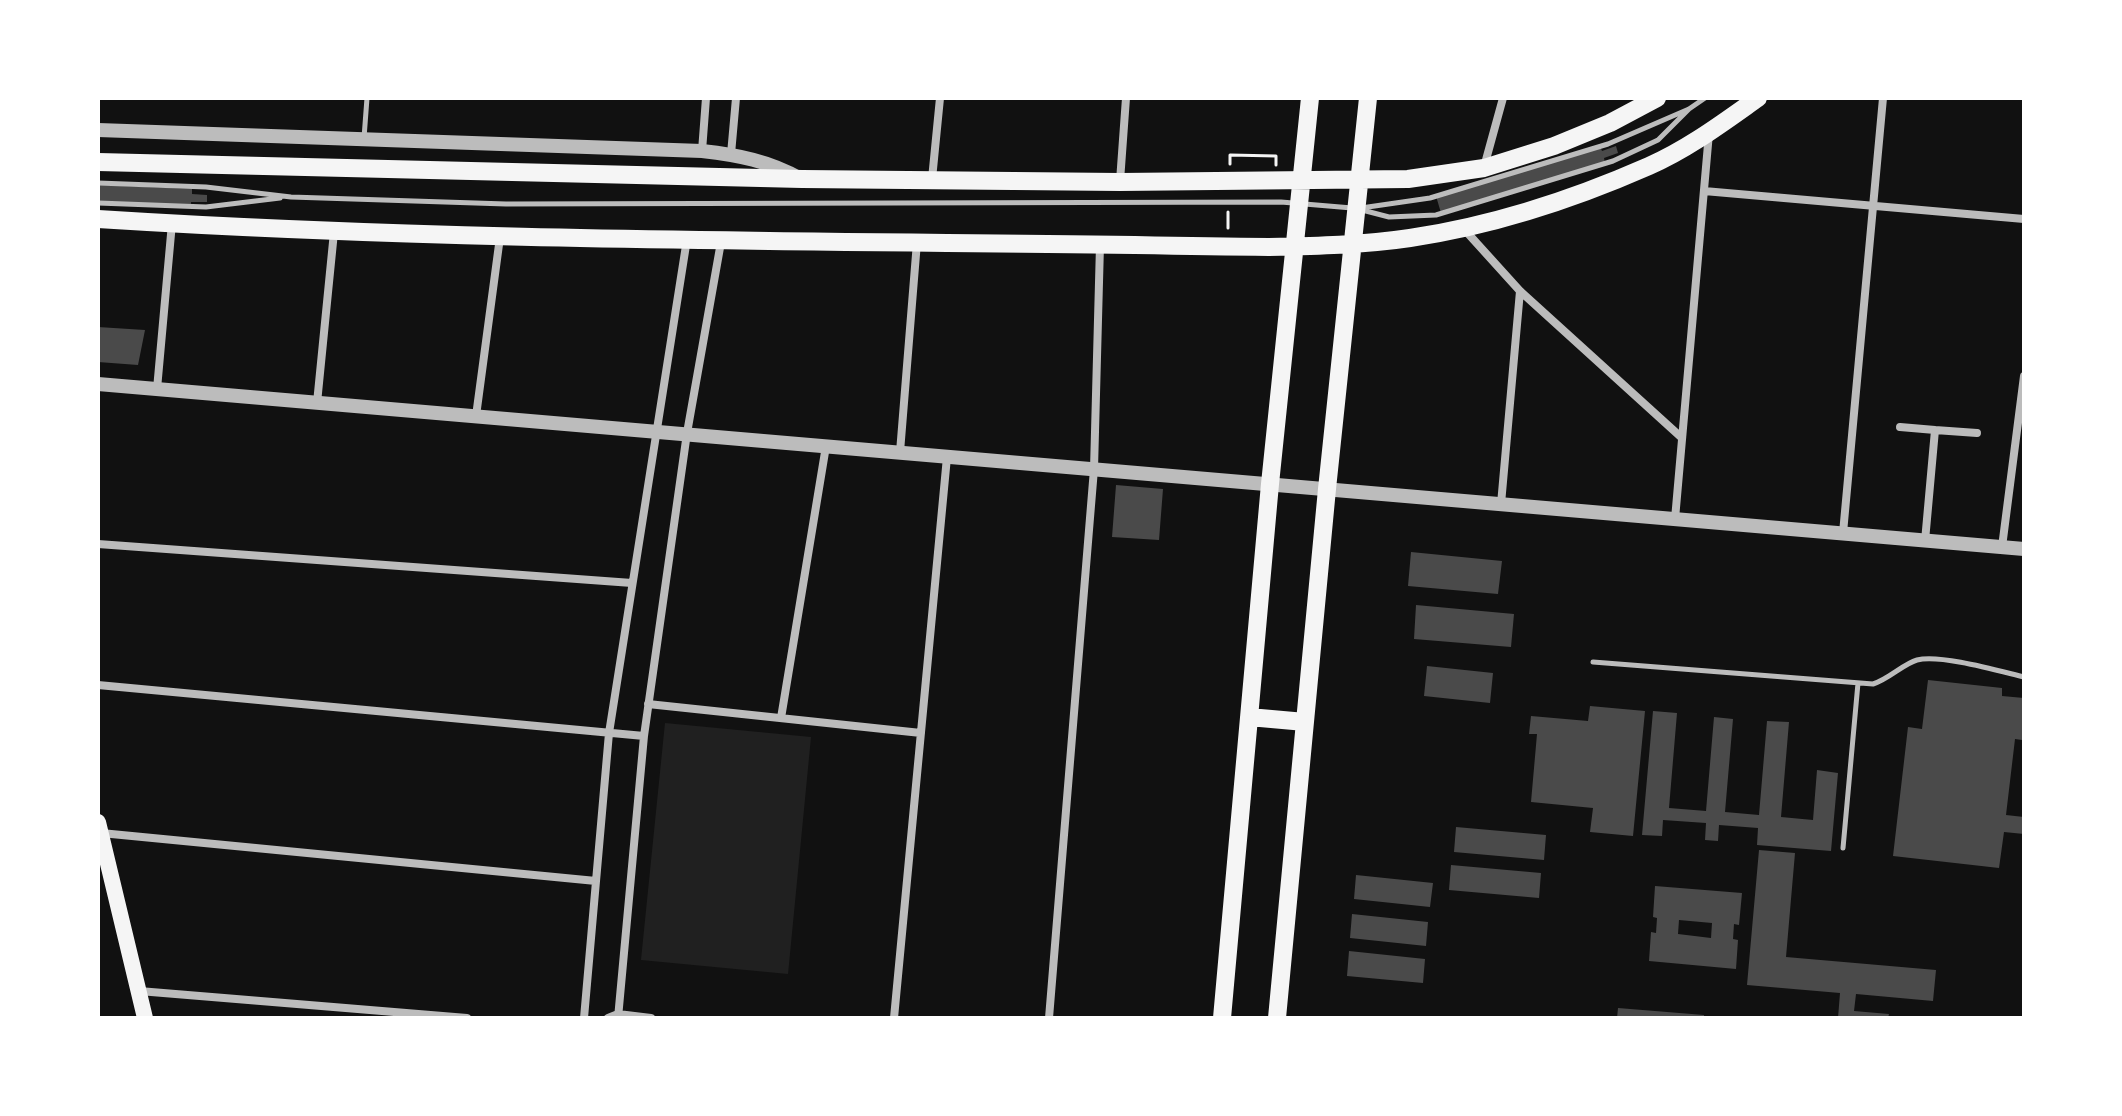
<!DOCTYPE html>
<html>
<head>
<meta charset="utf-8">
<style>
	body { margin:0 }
	#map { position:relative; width:2122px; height:1116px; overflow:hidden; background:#111; font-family:"Golos Text",sans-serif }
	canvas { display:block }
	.frame { position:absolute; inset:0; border:100px solid #fff; pointer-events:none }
</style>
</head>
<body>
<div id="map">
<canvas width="2122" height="1116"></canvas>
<div class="frame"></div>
</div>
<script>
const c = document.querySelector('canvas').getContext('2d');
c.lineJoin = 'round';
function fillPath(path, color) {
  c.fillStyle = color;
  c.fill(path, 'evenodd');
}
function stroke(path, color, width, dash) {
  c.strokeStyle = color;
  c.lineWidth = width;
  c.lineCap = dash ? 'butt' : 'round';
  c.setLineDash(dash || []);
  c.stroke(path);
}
fillPath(new Path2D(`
	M665 723 811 737 788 974 641 960Z`), '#202020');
fillPath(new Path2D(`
	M1600 146 1602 151 1616 146 1618 153 1604 158 1605 163 1441 213 1436 196Z
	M98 185 192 189V194L207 195V202H191V207L98 203Z
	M98 327 145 330 138 365 98 362Z
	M1116 485 1163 489 1159 540 1112 537Z
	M1411 552 1502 561 1498 594 1408 586Z
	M1416 605 1514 614 1511 647 1414 639Z
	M1427 666 1493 673 1490 703 1424 696Z
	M1928 680 2002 688V696L2024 698V731L2022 740 2015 739 2006 815 2024 817V834L2004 832 1999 868 1893 856 1908 727 1922 729Z
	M1590 706 1645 711 1633 836 1590 832 1593 808 1531 802 1537 734H1529L1531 716 1588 721Z
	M1653 711 1677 713 1669 808 1706 811 1714 717 1733 719 1725 812 1759 815 1767 721 1789 722 1781 817 1813 820 1817 770 1838 773 1831 851 1757 845 1758 828 1719 825 1718 841 1705 840 1706 823 1663 820 1662 836 1642 835Z
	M1456 827 1546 835 1544 860 1454 852Z
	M1759 850 1795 853 1786 957 1936 970 1933 1001 1856 994 1854 1011 1889 1014 1888 1018H1838L1840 993 1747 985Z
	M1451 865 1541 873 1539 898 1449 890Z
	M1356 875 1433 883 1430 907 1354 899Z
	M1655 886 1742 893 1739 925 1734 924 1733 939 1738 940 1736 969 1649 961 1651 932 1656 933 1657 918 1653 917ZM1679 920 1712 923 1711 938 1678 934Z
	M1352 914 1428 922 1426 946 1350 938Z
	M1349 951 1425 959 1423 983 1347 976Z
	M1618 1008 1704 1015V1018H1617Z`), '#4a4a4a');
stroke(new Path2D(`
	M1230 164V155L1276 156V165
	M1228 228V212`), '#f5f5f5', 3);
stroke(new Path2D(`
	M364 138 367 98
	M98 183 206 187 291 197 506 204 1281 202 1352 208
	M98 203 206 207 280 198
	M1361 208 1430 198 1608 144 1689 109 1705 98
	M1362 210 1389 217 1436 215 1613 161 1658 140 1689 109
	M1593 662 1873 684C1889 679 1903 664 1917 660 1940 654 1999 671 2024 677
	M1843 848 1858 683`), '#bcbcbc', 5);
stroke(new Path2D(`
	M702 151 706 98
	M731 154 736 98
	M1484 167 1503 98
	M932 179 940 98
	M1120 181 1126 98
	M1704 191 2024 219
	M1463 228 1520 291 1682 438
	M157 389 172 223
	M317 403 334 232
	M476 416 500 237
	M1900 427 1935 430 1925 541
	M1935 430 1977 433
	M900 452 917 242
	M1501 504 1520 291
	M1675 519 1709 133
	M1843 533 1883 98
	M98 544 632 583
	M2002 547 2024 376
	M98 685 644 736
	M648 704 921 733
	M781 718 826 446
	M101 833 596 881
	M139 991 467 1018
	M584 1018 609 733 687 239
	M608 1018 618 1014 651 1018
	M618 1018 644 736 687 433 721 242
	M894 1018 947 457
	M1049 1018 1094 469 1100 245`), '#bcbcbc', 8);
stroke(new Path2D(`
	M98 130 702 151C738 155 769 161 801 179
	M98 384 2024 549`), '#bcbcbc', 14);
stroke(new Path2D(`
	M98 822 145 1018`), '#f5f5f5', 16);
stroke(new Path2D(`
	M98 162 802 179 1120 182 1408 179 1484 168 1554 146 1610 123 1657 98
	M98 219C488 244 879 240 1269 247 1316 246 1363 245 1410 238 1491 226 1574 199 1649 166 1688 149 1724 122 1758 98
	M1249 717 1305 722
	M1222 1018 1270 484 1310 98
	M1277 1018 1327 489 1368 98`), '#f5f5f5', 18);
</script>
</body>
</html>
